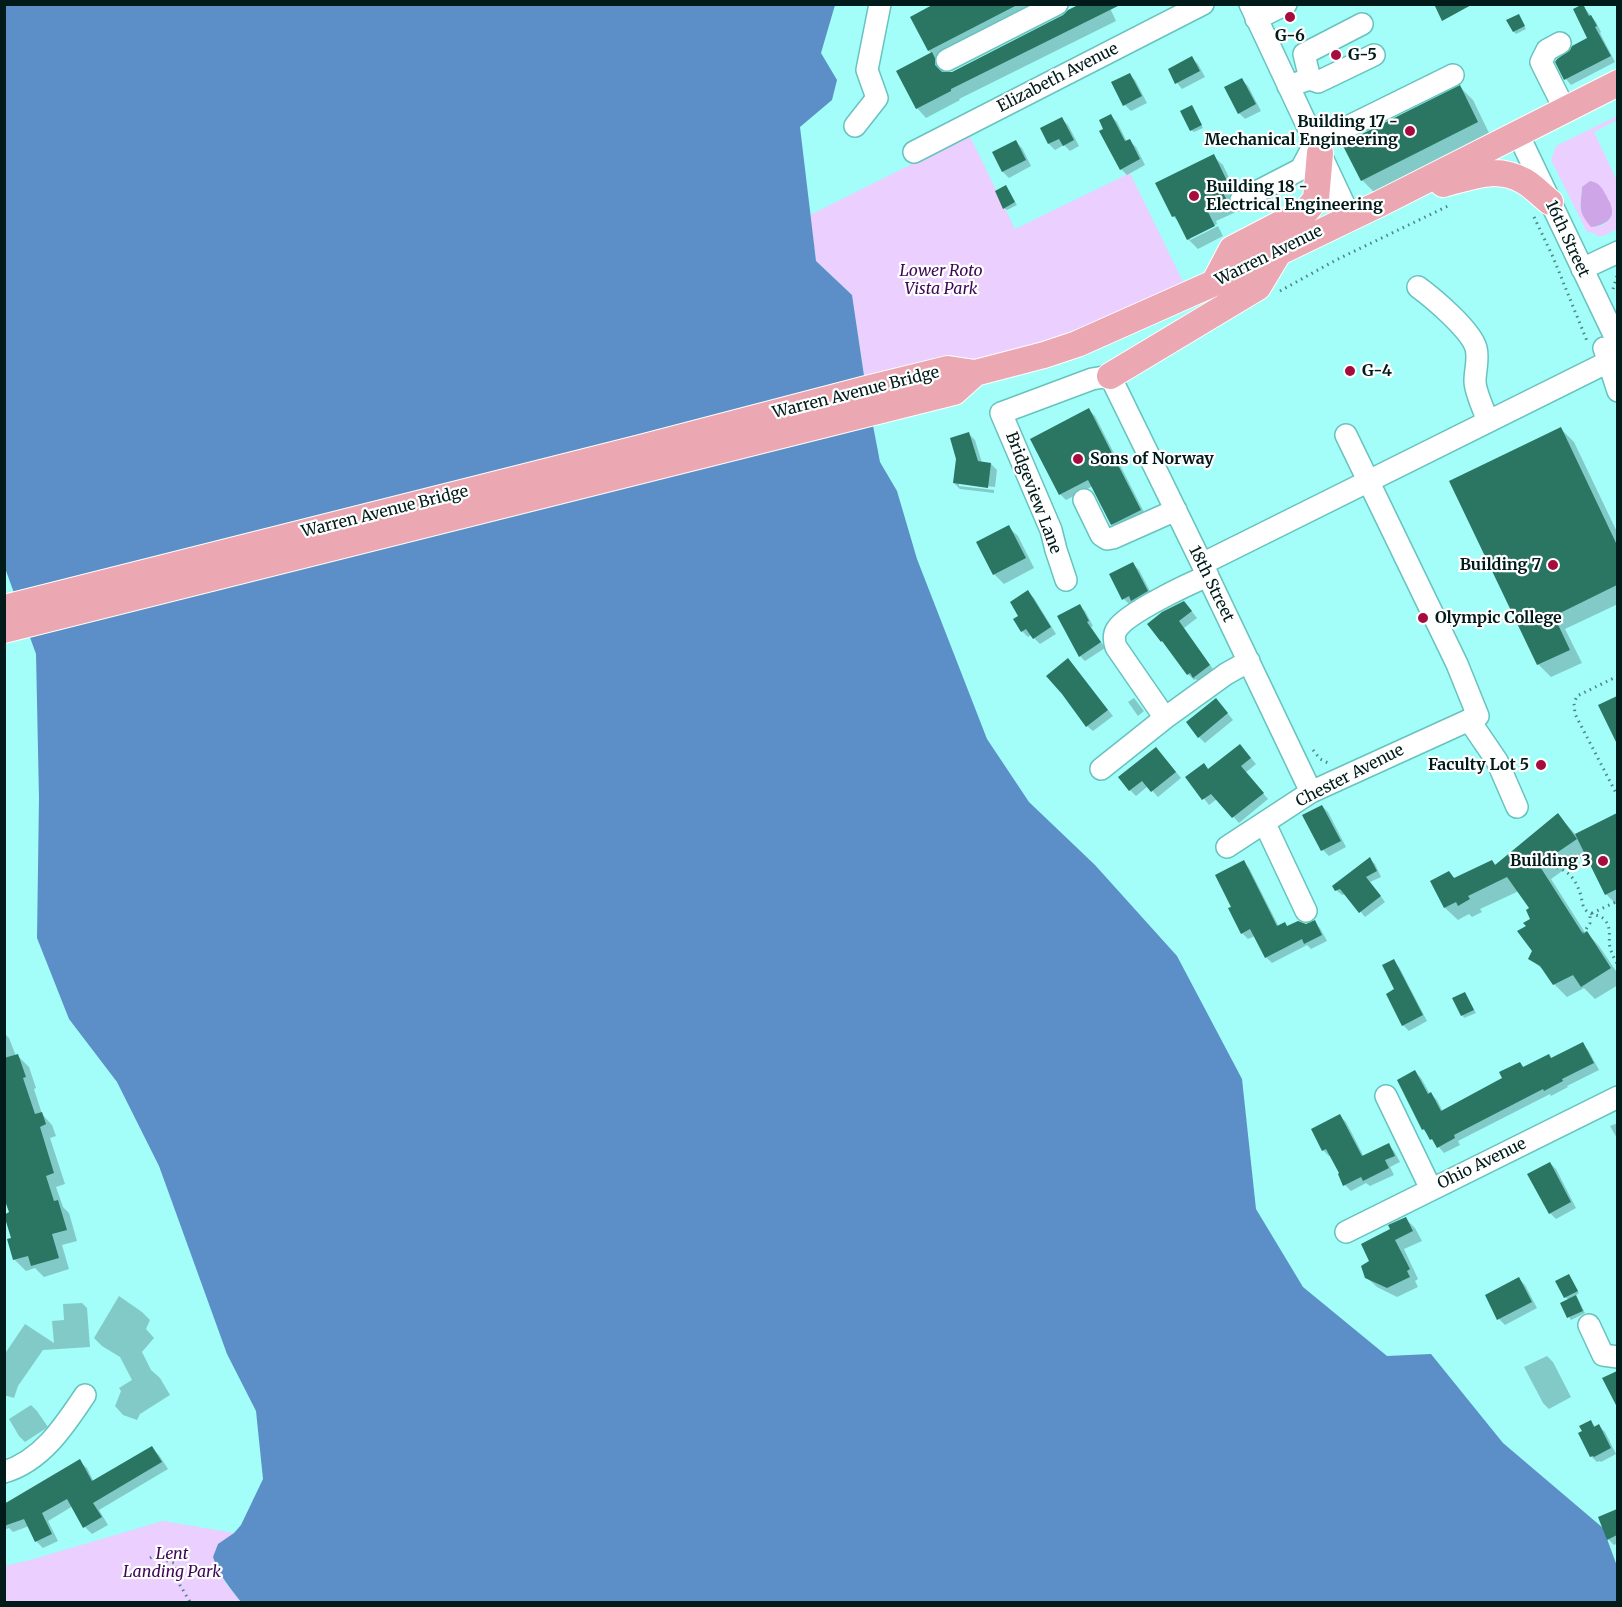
<!DOCTYPE html>
<html>
<head>
<meta charset="utf-8">
<style>
	body { margin:0 }
	#map { position:relative; width:1622px; height:1607px; overflow:hidden; background:#a3fdf9; font-family:Merriweather,serif }
	canvas { display:block }
	.frame { position:absolute; inset:0; border:6px solid #001b1a; pointer-events:none }
</style>
</head>
<body>
<div id="map">
<canvas width="1622" height="1607"></canvas>
<div class="frame"></div>
</div>
<script>
const c = document.querySelector('canvas').getContext('2d');
c.lineJoin = 'round';
function fillPath(path, color) {
  c.fillStyle = color;
  c.fill(path, 'evenodd');
}
function stroke(path, color, width, dash) {
  c.strokeStyle = color;
  c.lineWidth = width;
  c.lineCap = dash ? 'butt' : 'round';
  c.setLineDash(dash || []);
  c.stroke(path);
}
function label(font, color, halo, rows, align = 'center') {
  c.font = font + ' Merriweather,serif';
  c.lineWidth = 4.5;
  c.setLineDash([]);
  c.textBaseline = 'middle';
  c.strokeStyle = halo;
  c.fillStyle = color;
  for (const [text, x, y, turn = 0] of rows) {
    c.save();
    c.translate(x, y);
    c.rotate((+turn || 0) * Math.PI / 180);
    c.textAlign = isNaN(turn) ? turn : align;
    if (halo) c.strokeText(text, 0, 0);
    c.fillText(text, 0, 0);
    c.restore();
  }
}
fillPath(new Path2D(`
	M1617 116V120L1594 132 1617 181V229L1603 236H1597L1594 233 1587 232 1551 160 1556 146ZM1582 187C1594 193 1614 198 1611 214 1610 222 1605 224 1598 227L1580 209Z
	M965 126 1015 229 1130 173 1189 294 1111 329 866 389 852 295 816 261 810 215 918 161Z
	M163 1521 234 1533 218 1544 224 1581 241 1602H5L4 1566 30 1560Z`), '#ebcffe');
fillPath(new Path2D(`
	M1590 181C1600 183 1602 188 1607 197 1608 200 1611 203 1611 206 1616 220 1602 226 1591 227 1577 210 1581 208 1582 187Z`), '#cea5e7');
fillPath(new Path2D(`
	M5 5H835L821 53 837 80 832 100 800 127 816 261 852 295 866 389 880 462 897 491 917 559 987 739 1029 802 1095 865 1177 956 1242 1079 1256 1209 1303 1287 1387 1356 1431 1354 1503 1443 1603 1528 1617 1566V1602H241C230 1588 219 1575 213 1557L218 1544 234 1533 241 1525 263 1479 256 1411 227 1354 159 1166 117 1082 69 1019 37 938 39 798 36 654 5 568Z`), '#5c8fc8');
fillPath(new Path2D(`
	M937 4H1052L944 69V74L953 73 1064 17 1109 6 1116 21 959 99 960 100 926 118 917 108 932 54 929 51 912 18Z
	M1583 6 1596 22 1601 32 1600 33 1615 62 1571 85 1566 79 1557 62 1589 39Z
	M1518 15 1526 29 1516 34 1514 32Z
	M1192 58 1198 64 1205 77 1182 89 1177 83Z
	M1129 74 1135 80 1147 103 1131 111 1125 105 1113 83Z
	M1242 80 1248 86 1261 111 1245 119 1239 113Z
	M1460 87 1473 100 1490 135 1375 193 1362 180Z
	M1192 107 1203 128 1194 132 1191 130Z
	M1111 116 1117 122 1127 142 1130 141 1136 147 1145 165 1127 175 1121 169Z
	M1062 119 1068 125 1079 146 1070 151 1064 145 1055 150 1049 144 1042 129Z
	M1016 142 1022 148 1031 166 1009 178 1003 172 994 153Z
	M1213 156 1223 165 1238 197 1231 200 1236 212 1216 221 1217 224 1190 237V240L1218 226 1223 236 1198 249 1188 239 1180 223 1173 216Z
	M1006 187 1017 205 1007 210 1004 208Z
	M1089 410 1095 416 1146 516 1118 530 1112 524 1093 486 1066 500 1060 494Z
	M1561 429 1574 442 1618 534V604L1565 629 1582 663 1551 677 1538 664Z
	M969 434 975 440 982 463 991 464 997 470 995 487 959 483V486L994 490V493L960 489 954 483 958 459Z
	M1008 527 1018 536 1034 568 1004 584 994 574Z
	M1133 564 1139 570 1153 597 1130 605 1124 599Z
	M1028 592 1034 598 1056 634 1040 644 1031 635 1028 637 1022 631 1020 616Z
	M1080 606 1085 611 1093 626 1091 627 1105 648 1085 661 1080 656Z
	M1190 609 1197 618 1184 628 1215 672 1200 683 1196 679 1194 680 1188 674 1149 624Z
	M1073 666 1113 716 1093 731 1087 726Z
	M1134 698 1144 711 1138 716 1128 702Z
	M1618 698V740L1600 706Z
	M1222 706 1233 720 1205 743 1199 737Z
	M1246 752 1256 764 1245 773 1268 799 1239 823 1217 799 1209 805 1187 777 1209 770Z
	M1162 755 1181 778 1158 797 1148 786 1136 796 1130 790Z
	M1322 806 1328 812 1346 847 1329 856 1323 850Z
	M1558 815 1576 835 1618 815V906L1606 894 1586 854 1551 879 1586 934 1587 933 1599 946 1618 974V985L1595 999 1584 988 1567 997 1554 984 1548 974 1530 958 1533 951 1528 927 1532 919 1531 908 1519 891 1480 909 1482 912 1472 917 1469 914 1458 920 1445 908 1432 882 1449 873 1455 879 1492 861 1497 866Z
	M1370 859 1375 864 1381 877 1370 882 1385 902 1365 917 1346 894 1342 895 1336 890Z
	M1243 862 1249 868 1279 927 1306 925 1314 922 1320 928 1327 941 1311 949 1307 945 1272 963 1266 957 1255 936 1248 939 1242 933Z
	M1393 961 1399 967 1427 1021 1409 1031 1403 1025 1396 990Z
	M1465 993 1476 1013 1464 1018 1454 999Z
	M4 1033 9 1038 16 1056H18L29 1067 36 1088 34 1089 42 1114 52 1125 56 1136 50 1138 65 1184 56 1187 63 1207 69 1213 77 1241 62 1245 69 1269 44 1277 35 1268 26 1271 14 1259 11 1213 4 1193Z
	M1582 1044 1588 1050 1599 1070 1567 1086 1568 1087 1551 1096 1550 1094 1458 1141 1460 1145 1444 1153 1423 1129 1415 1072 1421 1078 1430 1094H1431L1437 1100 1443 1112 1504 1078 1520 1063 1524 1068 1552 1059Z
	M1340 1116 1346 1122 1364 1157 1388 1145 1394 1151 1400 1162 1390 1167 1394 1175 1370 1186 1366 1183 1351 1191 1345 1185 1331 1155 1329 1156 1323 1150Z
	M1618 1123V1140L1610 1126Z
	M1550 1163 1556 1169 1576 1208 1556 1219 1550 1213Z
	M1405 1218 1415 1228 1422 1241 1404 1249 1418 1279 1415 1281 1418 1287 1397 1297 1377 1287 1367 1278 1371 1262 1392 1229Z
	M1519 1279 1525 1285 1537 1308 1505 1325 1499 1319Z
	M1571 1279 1579 1293 1575 1296 1578 1299 1585 1313 1571 1320 1569 1317V1300L1565 1297Z
	M119 1296 142 1312 150 1320 146 1329 154 1338 142 1352 151 1370 160 1378 170 1395 140 1414 137 1420 123 1415 115 1406 121 1391 119 1388 132 1380 120 1357 102 1346 94 1338Z
	M82 1303 87 1308 90 1347 43 1350 18 1386 14 1398 4 1395V1355L25 1324 54 1343 52 1321 64 1320 63 1304Z
	M1547 1356 1553 1362 1571 1397 1549 1409 1543 1403 1524 1367Z
	M31 1405 37 1411 48 1427 25 1442 19 1436 9 1419Z
	M1591 1422 1596 1427 1599 1426 1605 1432 1616 1454 1601 1462 1600 1461 1597 1462 1591 1456Z
	M152 1448 159 1455 168 1469 99 1510 108 1525 92 1534 85 1527 73 1506 48 1521 58 1541 43 1548 36 1541 29 1526 13 1532 9 1528 4 1530V1500L8 1504 79 1461 87 1468 94 1482Z
	M1615 1512 1618 1515V1543L1614 1545 1608 1539Z`), '#0003');
fillPath(new Path2D(`
	M934 4H1019L928 51 910 17Z
	M1080 4H1122L951 89V91L916 109 896 71 932 52 935 58V65L942 72H952L1063 15 1068 10Z
	M1434 4H1473L1442 21Z
	M1583 4 1589 16 1591 15 1597 26 1595 27 1611 56 1564 80 1555 62 1557 59 1570 50 1572 46 1587 38 1573 9Z
	M1519 14 1525 26 1513 32 1506 20Z
	M1192 56 1200 71 1175 84 1168 69Z
	M1130 73 1142 96 1123 106 1111 82Z
	M1242 78 1256 104 1238 114 1224 87Z
	M1460 85 1478 122 1361 181 1342 144Z
	M1192 105 1202 125 1190 131 1180 111Z
	M1111 114 1125 141 1130 139 1140 159 1120 170 1099 131 1103 129 1099 120Z
	M1062 117 1074 140 1063 146 1059 139 1048 144 1040 128Z
	M1016 140 1026 160 1002 172 992 152Z
	M1214 154 1230 187 1222 191 1228 202 1208 212 1215 226 1187 240 1175 216 1172 217 1155 183Z
	M1006 185 1015 202 1003 209 995 191Z
	M1089 408 1141 510 1111 525 1088 480 1059 495 1030 439Z
	M1561 427 1617 545V585L1554 616 1570 650 1537 665 1449 481Z
	M969 432 978 461 991 463 988 488 953 483 956 459 950 438Z
	M1009 525 1026 558 993 575 976 542Z
	M1133 562 1148 591 1131 601 1129 596 1122 600 1109 574Z
	M1028 590 1051 627 1033 639 1026 629 1021 632 1013 619 1018 616 1010 602Z
	M1184 601 1192 611 1179 621 1210 665 1193 678 1190 673 1187 675 1162 641 1161 642 1147 624 1162 612Z
	M1080 604 1089 621 1087 622 1101 642 1079 657 1057 616Z
	M1068 658 1108 710 1086 727 1062 694 1046 676Z
	M1617 696V744L1598 705Z
	M1216 698 1228 713 1198 738 1186 722Z
	M1240 744 1251 758 1241 766 1264 793 1232 818 1211 794 1202 800 1185 777 1204 763 1208 769Z
	M1156 747 1176 772 1151 792 1142 781 1129 791 1118 777Z
	M1322 805 1341 841 1321 851 1302 815Z
	M1558 813 1577 839 1539 865 1583 934 1587 931 1611 968 1581 987 1573 975 1553 985 1540 966 1528 959 1532 951 1517 931 1526 926 1523 923 1530 919 1526 910 1529 908 1507 877 1468 896 1470 899 1458 906 1456 902 1444 908 1430 881 1449 871 1454 878 1492 860 1495 865Z
	M1617 813V889L1605 895 1575 834Z
	M1370 857 1377 871 1366 877 1381 896 1359 913 1340 889 1335 891 1332 886Z
	M1244 860 1277 926 1285 922 1287 926 1298 921 1306 924 1315 920 1322 935 1304 944 1302 939 1265 958 1250 929 1241 934 1228 908 1231 907 1215 875Z
	M1394 959 1423 1015 1402 1026 1386 994 1394 989 1382 965Z
	M1465 992 1474 1010 1461 1016 1452 998Z
	M1583 1042 1594 1063 1562 1079 1563 1081 1544 1091 1543 1089 1454 1135 1455 1138 1437 1148 1432 1139 1430 1140 1424 1129 1422 1130 1397 1080 1415 1070 1428 1094 1431 1092 1441 1111 1502 1078 1499 1072 1520 1062 1523 1067 1549 1054 1551 1058Z
	M18 1054 26 1077 23 1078 35 1114 42 1112 46 1124 40 1127 54 1173 46 1176 54 1201 58 1200 67 1230 52 1234 59 1258 31 1266 28 1256 13 1260 7 1239 11 1238 4 1215 9 1212 4 1198V1058Z
	M1340 1114 1362 1156 1389 1143 1395 1156 1385 1160 1389 1168 1363 1181 1361 1177 1343 1186 1338 1174 1339 1173 1326 1149 1322 1151 1311 1129Z
	M1550 1162 1571 1202 1549 1214 1527 1174Z
	M1406 1217 1413 1231 1395 1240 1410 1269 1407 1271 1410 1277 1387 1288 1365 1278 1361 1266 1369 1261 1361 1244 1390 1229 1388 1225Z
	M1569 1274 1578 1291 1564 1298 1555 1281Z
	M1519 1277 1532 1302 1497 1320 1485 1295Z
	M1576 1295 1583 1311 1567 1318 1560 1303Z
	M1617 1371V1407L1602 1378Z
	M1591 1420 1594 1427 1599 1424 1611 1448 1594 1457 1593 1456 1590 1457 1578 1433 1582 1431 1579 1426Z
	M152 1446 162 1462 93 1503 102 1517 83 1528 67 1499 42 1513 52 1534 35 1542 24 1519 4 1526V1504L80 1459 92 1481Z
	M1617 1509V1535L1607 1540 1598 1517Z`), '#2a7662');
const minor = new Path2D(`
	M1250 4 1350 217
	M1256 19 1286 4
	M1560 43 1547 50 1541 62 1565 110
	M947 60 1057 4
	M1310 79 1304 54 1362 24
	M1288 86 1310 79 1318 82 1374 55
	M855 126 877 98 867 70 880 4
	M1518 134 1618 343
	M914 152 1203 4
	M1241 200 1301 169 1315 143 1453 75
	M1582 269 1618 252
	M1418 287C1433 298 1471 330 1476 348 1479 359 1475 370 1475 381 1475 392 1484 410 1488 421
	M1604 348 1618 391
	M1084 500 1101 535 1107 539 1113 538 1176 510
	M1202 564 1618 357
	M1208 576C1188 584 1127 613 1117 629 1113 635 1114 641 1116 647L1165 718 1226 674 1249 661
	M1066 580 1056 550 1051 530 1001 413 1092 379 1110 376 1202 564 1311 792
	M1469 720 1497 761 1517 807
	M1101 769 1165 718
	M1265 824 1306 911
	M1227 847 1311 792 1478 716 1457 664 1346 435
	M1386 1096 1431 1189
	M1346 1232 1618 1097
	M1589 1325 1603 1355 1618 1357
	M4 1472C42 1461 65 1425 85 1395`);
const major = new Path2D(`
	M1443 184C1472 177 1495 165 1524 181 1533 186 1541 195 1550 202
	M1214 283 1232 249 1307 210 1316 199 1320 153
	M1110 376 1258 287 1279 252
	M4 608 640 448 866 389 948 369 975 373 1044 355 1077 344 1232 275 1379 204 1618 83
	M4 630 954 392 975 373`);
stroke(minor, '#68c2bf', 24);
stroke(major, '#fff', 28);
stroke(new Path2D(`
	M1534 217 1553 257 1587 341
	M1613 289 1617 276
	M1280 291 1336 260 1448 206
	M1618 676 1577 696 1574 703 1575 714 1616 793 1618 792
	M1313 750 1320 759 1328 763
	M1539 865C1562 866 1574 872 1581 896 1582 900 1582 905 1585 909 1590 916 1600 914 1605 920 1612 929 1608 938 1610 948 1612 954 1615 960 1618 965
	M1583 934 1590 923V914L1618 901
	M150 1558 154 1556 174 1563 180 1585 190 1602`), '#4d8583', 3, [1.5, 4.5]);
stroke(minor, '#fff', 21);
stroke(major, '#eba8b2', 26);
for (const [x, y, r, color] of [
	[1290,17,6,"#a60d3e"],
	[1336,55,6,"#a60d3e"],
	[1410,131,6,"#a60d3e"],
	[1194,196,6,"#a60d3e"],
	[1350,371,6,"#a60d3e"],
	[1078,459,6,"#a60d3e"],
	[1553,565,6,"#a60d3e"],
	[1423,618,6,"#a60d3e"],
	[1541,765,6,"#a60d3e"],
	[1603,861,6,"#a60d3e"]
]) {
  const dot = new Path2D();
  dot.arc(x, y, r, 0, 2 * Math.PI);
  c.fillStyle = color;
  c.fill(dot);
  stroke(dot, '#fff', 2);
}
label('bold 16px', '#001b1a', '#fff', [
	["G-6",1290,36,"center"],
	["G-5",1348,55],
	["Building 17 -",1398,122,"right"],
	["Mechanical Engineering",1398,140,"right"],
	["Building 18 -",1206,187],
	["Electrical Engineering",1206,205],
	["G-4",1362,371],
	["Sons of Norway",1090,459],
	["Building 7",1541,565,"right"],
	["Olympic College",1435,618],
	["Faculty Lot 5",1529,765,"right"],
	["Building 3",1591,861,"right"]
], 'left');
label('16px', '#001b1a', '#fff', [
	["Elizabeth Avenue",1058,78,-27],
	["16th Street",1567,239,65],
	["Warren Avenue",1269,256,-26],
	["Warren Avenue Bridge",856,393,-14],
	["Bridgeview Lane",1033,493,69],
	["Warren Avenue Bridge",385,512,-14],
	["18th Street",1211,584,64],
	["Chester Avenue",1350,776,-27],
	["Ohio Avenue",1482,1164,-26]
]);
label('italic 16px', '#3e0657', '#fff', [
	["Lower Roto",941,271],
	["Vista Park",941,289],
	["Lent",172,1554],
	["Landing Park",172,1572]
]);
</script>
</body>
</html>
